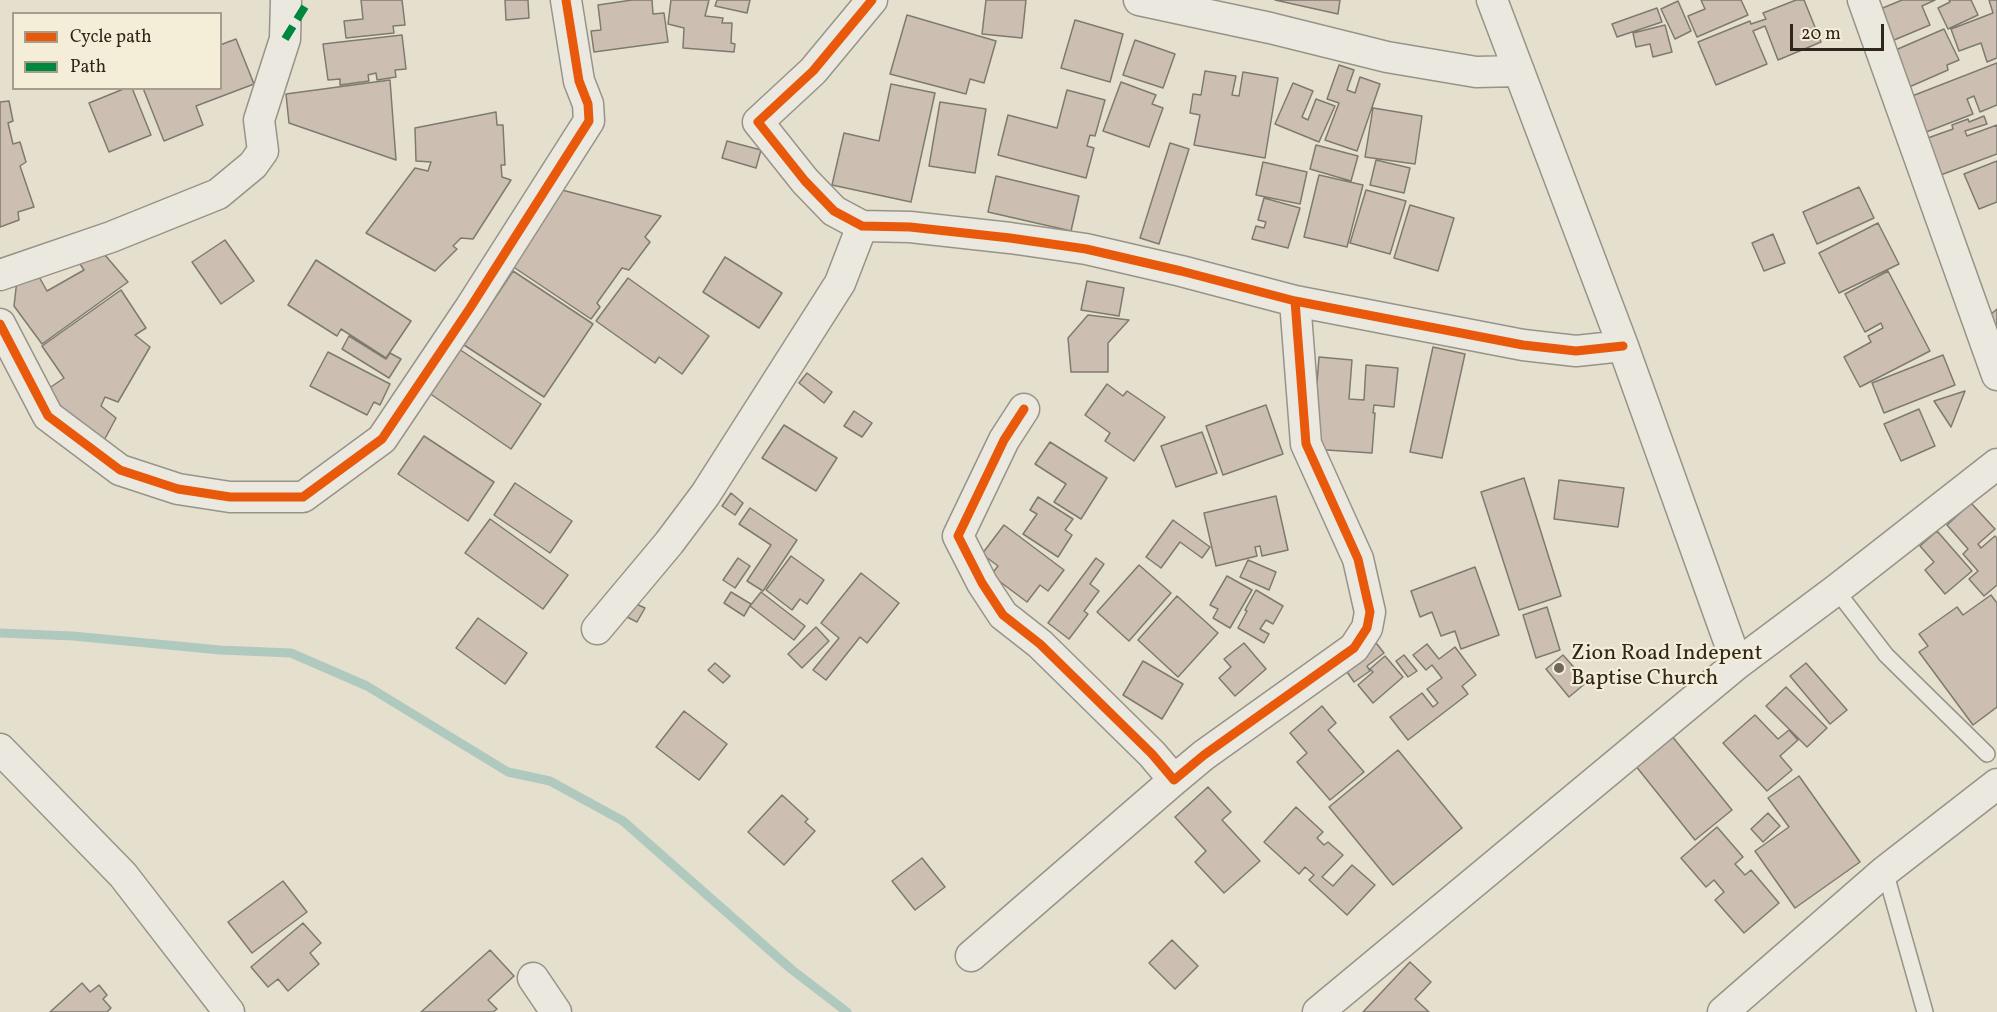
<!DOCTYPE html>
<html>
<head>
<meta charset="utf-8">
<style>
	body { margin:0 }
	#map { position:relative; width:1997px; height:1012px; overflow:hidden; background:#e5e0ce; font-family:Vollkorn,serif }
	canvas { display:block }
	.legend { position:absolute; left:12px; top:12px; width:210px; height:78px; box-sizing:border-box; background:#f4eed9; border:2px solid #a69e8d; margin:0; padding:8px 10px; list-style:none; font-size:18px; color:#30261c }
	.legend li { display:flex; align-items:center; gap:12px; height:30px }
	.legend b { width:30px; border:2px solid #a69e8d }
	.scale { position:absolute; left:1790px; top:24px; width:94px; height:27px; box-sizing:border-box; border:3px solid #30261c; border-top:0; padding-left:8px; font-size:18px; line-height:21px; white-space:nowrap; color:#30261c; -webkit-text-stroke:4px #f4eed9; paint-order:stroke }
</style>
</head>
<body>
<div id="map">
<canvas width="1997" height="1012"></canvas>
<ul class="legend">
<li><b style="height:8px;background:#e8590c"></b>Cycle path</li>
<li><b style="height:8px;background:#00873e"></b>Path</li>
</ul>
<div class="scale">20 m</div>
</div>
<script>
const c = document.querySelector('canvas').getContext('2d');
c.lineJoin = 'round';
function stroke(path, color, width, dash) {
  c.strokeStyle = color;
  c.lineWidth = width;
  c.lineCap = dash ? 'butt' : 'round';
  c.setLineDash(dash || []);
  c.stroke(path);
}
function fillPath(path, color) {
  c.fillStyle = color;
  c.fill(path, 'evenodd');
}
function label(font, color, halo, rows, align = 'center') {
  c.font = font + ' Vollkorn,serif';
  c.lineWidth = 4.5;
  c.setLineDash([]);
  c.textBaseline = 'middle';
  c.strokeStyle = halo;
  c.fillStyle = color;
  for (const [text, x, y, turn = 0] of rows) {
    c.save();
    c.translate(x, y);
    c.rotate((+turn || 0) * Math.PI / 180);
    c.textAlign = isNaN(turn) ? turn : align;
    if (halo) c.strokeText(text, 0, 0);
    c.fillText(text, 0, 0);
    c.restore();
  }
}
stroke(new Path2D(`
	M0 633 73 636 220 650 291 653 367 686 508 772 550 781 623 821 791 969 847 1012`), '#b0c9bf', 9);
const building = new Path2D(`
	M361 0H402L405 25 393 26 394 33 346 38 344 21 363 19Z
	M505 0H528L529 18 506 20Z
	M632 0H652L653 14 664 13 668 42 594 52 591 31 601 30 598 5Z
	M671 0H709L705 16 723 18 722 23H732L731 43 735 44 734 52 683 48 684 28 668 24Z
	M717 0H750L747 13 715 6Z
	M986 0H1026L1022 38 982 34Z
	M1275 0H1340L1338 14Z
	M1701 0H1741L1748 15 1697 37 1688 16 1705 9Z
	M1796 0H1804L1821 42 1778 60 1765 26 1753 31 1767 64 1716 85 1698 42 1750 21 1751 24 1766 19 1763 13Z
	M1902 0H1935L1922 6 1930 25 1887 43 1873 12Z
	M1949 0H1971L1978 15 1948 29 1938 8 1950 2Z
	M1989 0H1997V58L1987 62 1981 43 1959 51 1951 29 1993 13Z
	M1678 1 1691 31 1675 39 1661 9Z
	M1657 8 1662 22 1617 37 1612 24Z
	M907 15 996 41 984 83 970 79 966 94 890 74Z
	M1075 20 1123 34 1110 82 1061 68Z
	M1665 25 1672 52 1653 57 1650 44 1636 47 1633 33Z
	M1944 29 1959 60 1947 65 1948 70 1900 91 1884 55Z
	M402 35 406 69 395 70 396 77 377 80 376 73 368 75 369 81 340 85V79L328 80 323 44Z
	M236 39 254 84 196 106 203 125 164 141 143 88H220V45Z
	M1135 40 1175 54 1163 88 1123 75Z
	M1997 63V105L1980 112 1974 96 1967 99 1973 114 1921 134 1907 98Z
	M1339 65 1354 70 1347 90 1355 93 1360 77 1380 84 1357 151 1325 140 1339 103 1327 99Z
	M1205 71 1236 76 1232 95 1239 96 1243 72 1278 78 1265 158 1194 145 1200 115 1190 113 1193 94 1201 95Z
	M390 80 396 160 289 123 286 94Z
	M1121 82 1156 95 1152 104 1163 108 1149 147 1103 131Z
	M1293 83 1313 91 1302 117 1308 120 1316 99 1335 106 1319 142 1275 124Z
	M891 84 935 93 911 202 832 185 844 133 879 141Z
	M126 88H132L151 135 109 152 89 103Z
	M1067 90 1105 100 1095 136 1090 135 1087 146 1094 148 1086 178 998 155 1008 115 1057 128Z
	M9 101 13 121 8 123 13 144 20 142 26 162 20 166 34 207 18 212 19 220 0 227V102Z
	M940 102 986 109 975 173 929 166Z
	M1373 108 1422 116 1415 164 1365 157Z
	M496 112 497 125H503L505 165H501L502 177 511 180 473 239 461 238 453 246 457 249 435 271 366 233 415 168 428 171 431 162 416 161 415 128Z
	M1984 116 1987 124 1965 131 1967 136 1997 125V154L1938 176 1925 139 1953 129 1952 125 1968 119 1969 122Z
	M727 141 761 150 756 168 722 158Z
	M1170 143 1189 149 1159 244 1140 238Z
	M1316 145 1358 156 1351 181 1310 169Z
	M1376 160 1410 168 1404 193 1370 185Z
	M1997 161V202L1979 209 1964 174Z
	M1263 162 1307 172 1300 204 1256 195Z
	M1319 175 1363 185 1347 247 1304 237Z
	M996 176 1079 196 1071 231 988 212Z
	M1859 187 1874 218 1817 244 1803 212Z
	M562 190 661 216 645 237 650 242 629 270 622 268 597 303 600 307 591 319 509 264Z
	M1366 190 1406 201 1390 254 1350 243Z
	M1264 198 1300 208 1288 248 1252 239 1256 226 1264 228 1266 222 1258 220Z
	M1410 205 1454 218 1438 271 1394 258Z
	M1878 223 1899 264 1839 293 1819 253Z
	M1773 234 1785 263 1764 271 1752 243Z
	M225 240 254 281 221 304 192 262Z
	M99 248 128 282 42 344 14 306 17 280 38 275 47 291 84 270 80 264Z
	M725 257 782 293 759 328 703 292Z
	M316 260 411 321 386 358 341 329 337 336 288 305Z
	M513 271 593 324 544 397 464 345Z
	M1888 271 1930 351 1860 387 1844 357 1871 342 1868 336 1883 328 1881 323 1865 332 1845 294Z
	M628 278 709 336 682 374 659 357 655 363 596 321Z
	M1087 281 1124 288 1119 316 1081 310Z
	M121 290 146 328 135 335 150 347 118 402 105 397 101 406 116 418 101 446 61 416 48 389 64 378 42 346Z
	M1997 309V339L1982 322Z
	M1088 315 1129 320 1108 343V372H1071L1068 338Z
	M349 336 386 359 390 353 401 359 389 378 342 349Z
	M1433 347 1465 354 1442 458 1410 452Z
	M459 349 541 404 511 449 429 393Z
	M328 352 390 384 380 405 374 402 367 415 310 386Z
	M1943 355 1955 385 1884 413 1872 383Z
	M1319 357 1352 360 1349 399 1364 400 1366 365 1398 368 1394 407 1374 405 1373 413H1375L1372 453 1312 449Z
	M807 373 832 392 824 403 799 383Z
	M1107 384 1123 396 1127 391 1165 417 1134 461 1105 441 1110 433 1085 415Z
	M1965 391 1951 427 1934 401Z
	M1266 405 1283 454 1223 475 1206 426Z
	M1919 409 1935 446 1901 461 1884 424Z
	M854 411 872 423 862 437 844 426Z
	M784 425 837 458 816 491 762 458Z
	M1202 432 1217 473 1176 487 1161 446Z
	M424 436 494 482 468 521 398 474Z
	M1050 442 1107 478 1081 519 1054 502 1066 484 1035 464Z
	M1524 478 1561 596 1519 610 1481 492Z
	M1559 480 1624 488 1618 527 1554 519Z
	M515 483 572 521 550 553 494 515Z
	M731 493 743 503 735 515 722 506Z
	M1276 496 1288 550 1262 556 1260 546 1255 547 1257 556 1216 566 1204 513Z
	M1038 497 1073 519 1065 530 1072 535 1058 557 1023 534 1037 514 1030 510Z
	M1971 503 1995 529 1978 544 1981 548 1995 536 1997 538V585L1984 596 1969 579 1978 571 1963 554 1968 549 1947 525Z
	M750 508 797 540 763 591 747 581 771 545 739 524Z
	M490 519 568 575 543 609 465 553Z
	M1173 520 1210 547 1202 558 1180 542 1161 568 1146 557Z
	M1004 525 1064 570 1048 591 1040 585 1027 602 991 575 998 566 982 554Z
	M1937 531 1972 571 1945 594 1925 570 1934 562 1920 546Z
	M791 556 824 580 807 604 800 599 792 610 766 590Z
	M738 558 750 566 735 588 723 580Z
	M1096 558 1104 564 1090 584 1099 591 1084 611 1088 614 1069 639 1048 623Z
	M1248 560 1276 572 1269 590 1240 577Z
	M1139 565 1171 593 1129 641 1097 612Z
	M1475 567 1499 635 1461 649 1455 631 1441 636 1432 612 1420 617 1411 591Z
	M861 573 899 603 867 643 860 637 826 680 813 670 839 638 821 623Z
	M1227 576 1252 590 1230 628 1213 618 1218 609 1210 605Z
	M1256 590 1283 606 1273 624 1266 620 1260 629 1269 634 1264 643 1238 628 1247 611 1245 610Z
	M731 592 751 604 744 616 724 603Z
	M761 592 805 626 794 640 750 606Z
	M1991 595 1997 603V707L1973 725 1919 652 1928 646 1919 634 1957 607 1963 615Z
	M1177 596 1218 633 1178 677 1138 640Z
	M634 603 645 608 637 622 627 617Z
	M1547 607 1560 650 1536 658 1523 615Z
	M478 618 527 653 505 684 456 648Z
	M816 627 829 641 802 668 788 654Z
	M1373 639 1384 653 1367 666 1370 671 1354 682 1345 669Z
	M1244 643 1266 669 1235 696 1219 678 1231 667 1224 659Z
	M1427 644 1439 659 1455 647 1476 675 1462 686 1468 694 1408 740 1390 717 1422 693 1433 707 1438 703 1427 689 1442 678 1432 665 1426 670 1413 655Z
	M1404 655 1417 671 1408 677 1396 661Z
	M1563 655 1587 682 1569 697 1546 669Z
	M1385 656 1403 677 1373 703 1358 685 1373 672 1370 669Z
	M1143 661 1183 684 1162 719 1123 695Z
	M715 663 730 676 723 683 708 670Z
	M1806 663 1847 710 1830 724 1790 676Z
	M1786 687 1827 728 1807 747 1766 706Z
	M1322 706 1336 723 1328 730 1364 772 1330 800 1297 762 1307 753 1290 733Z
	M684 711 727 744 699 780 656 747Z
	M1755 715 1778 739 1789 730 1798 740 1780 756 1792 770 1767 791 1723 743Z
	M1667 730 1732 810 1695 840 1631 760Z
	M1398 750 1462 828 1393 885 1329 807Z
	M1799 776 1860 862 1795 908 1755 851 1789 827 1768 798Z
	M1208 787 1231 812 1222 820 1260 861 1224 893 1195 862 1206 851 1175 817Z
	M782 795 808 819 805 822 815 831 784 865 748 832Z
	M1296 807 1323 832 1317 838 1324 845 1328 842 1343 855 1322 877 1333 886 1352 865 1375 885 1347 915 1309 880 1314 875 1305 867 1299 874 1264 842Z
	M1768 813 1780 826 1763 842 1751 829Z
	M1717 827 1743 857 1735 864 1745 875 1751 870 1779 903 1744 933 1715 900 1724 892 1714 880 1706 887 1681 858Z
	M922 858 945 887 915 910 892 881Z
	M283 881 307 912 252 953 228 922Z
	M303 923 321 943 310 953 319 964 288 991 278 979 268 987 251 967Z
	M1172 940 1198 966 1175 989 1149 963Z
	M490 950 514 976 488 1000 497 1009 493 1012H421Z
	M1410 962 1431 982 1415 999 1429 1012H1363Z
	M82 983 90 992 99 985 107 995 103 999 111 1008 107 1012H50Z`);
fillPath(building, '#ccbfb1');
stroke(building, '#7e7a70', 1.5);
const service = new Path2D(`
	M1836 590 1886 655 1987 754
	M1885 871 1925 1012`);
const minor = new Path2D(`
	M872 0 813 71 758 122 805 181 834 211 862 226 910 227 1010 238 1086 249 1181 271 1295 301 1523 345 1576 351 1623 346
	M1139 0 1270 28 1387 57 1476 72 1519 71
	M1492 0 1623 346 1737 664
	M1863 0 1997 375
	M0 275 111 237 218 194 253 165 263 151 259 120 285 39 286 0
	M0 324 48 416 120 470 178 489 230 497H303L382 439 470 308 589 121 588 104 579 81 566 0
	M1024 409 1004 440 958 536 982 583 1003 615 1040 644 1152 754 1174 780 1204 755 1354 648 1367 628 1370 612 1358 559 1306 444 1295 301
	M597 629 669 543 705 495 840 283 862 226
	M0 749 123 875 229 1012
	M971 956 1174 780
	M533 978 556 1012
	M1318 1012 1737 664 1836 590 1997 464
	M1723 1012 1885 871 1997 784`);
stroke(service, '#979388', 18);
stroke(minor, '#979388', 33);
stroke(service, '#eae8df', 15);
stroke(minor, '#eae8df', 30);
stroke(new Path2D(`
	M285 39 309 0`), '#00873e', 8, [15, 8]);
stroke(new Path2D(`
	M872 0 813 71 758 122 805 181 834 211 862 226 910 227 1010 238 1086 249 1181 271 1295 301 1523 345 1576 351 1623 346
	M0 324 48 416 120 470 178 489 230 497H303L382 439 470 308 589 121 588 104 579 81 566 0
	M1024 409 1004 440 958 536 982 583 1003 615 1040 644 1152 754 1174 780 1204 755 1354 648 1367 628 1370 612 1358 559 1306 444 1295 301`), '#e8590c', 9);
for (const [x, y, r, color] of [
	[1559,668,6,"#6f675a"]
]) {
  const dot = new Path2D();
  dot.arc(x, y, r, 0, 2 * Math.PI);
  c.fillStyle = color;
  c.fill(dot);
  stroke(dot, '#f4eed9', 2);
}
label('22px', '#30261c', '#f4eed9', [
	["Zion Road Indepent",1571,655],
	["Baptise Church",1571,680]
], 'left');
</script>
</body>
</html>
